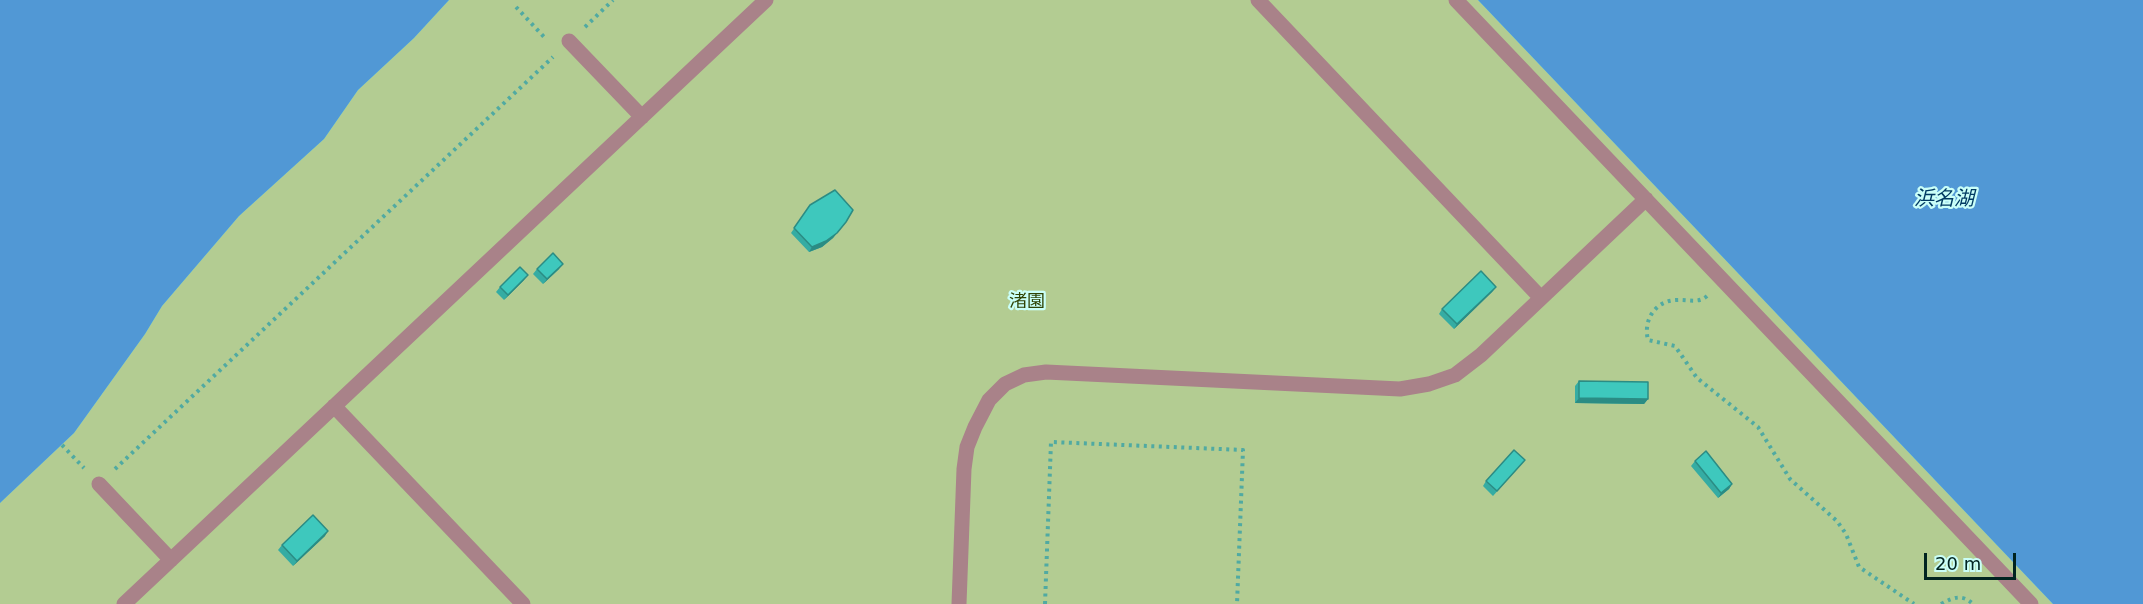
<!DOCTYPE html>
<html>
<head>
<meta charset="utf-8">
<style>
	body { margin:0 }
	#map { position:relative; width:2143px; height:604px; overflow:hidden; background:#75e8dd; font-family:"DejaVu Sans",sans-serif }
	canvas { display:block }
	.scale { position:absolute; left:1924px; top:553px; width:92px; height:27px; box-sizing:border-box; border:3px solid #002320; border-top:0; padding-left:8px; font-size:18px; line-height:21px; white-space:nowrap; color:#002320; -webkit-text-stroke:4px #cafff8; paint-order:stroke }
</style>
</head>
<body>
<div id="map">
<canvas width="2143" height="604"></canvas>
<div class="scale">20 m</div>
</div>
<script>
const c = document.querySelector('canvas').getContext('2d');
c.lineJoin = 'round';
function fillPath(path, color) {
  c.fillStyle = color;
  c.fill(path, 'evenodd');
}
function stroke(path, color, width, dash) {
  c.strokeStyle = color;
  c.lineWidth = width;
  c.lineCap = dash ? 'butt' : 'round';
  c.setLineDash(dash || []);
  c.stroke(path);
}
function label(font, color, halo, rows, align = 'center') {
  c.font = font + ' "DejaVu Sans","Noto Sans JP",sans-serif';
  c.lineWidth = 4.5;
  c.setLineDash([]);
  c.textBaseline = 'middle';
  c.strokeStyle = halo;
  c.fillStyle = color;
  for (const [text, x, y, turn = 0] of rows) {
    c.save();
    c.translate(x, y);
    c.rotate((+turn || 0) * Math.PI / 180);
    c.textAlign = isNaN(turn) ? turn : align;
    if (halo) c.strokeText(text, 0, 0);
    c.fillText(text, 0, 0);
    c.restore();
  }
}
fillPath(new Path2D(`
	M449 0H1478L2053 604H0V503L74 433 145 334 162 306 239 216 324 139 358 90 414 38Z`), '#b3cc92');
fillPath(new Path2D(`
	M0 0H449L414 38 358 90 324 139 239 216 162 306 145 334 74 433 0 503Z
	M1478 0H2143V604H2053Z`), '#5198d5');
stroke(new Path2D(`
	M516 7 546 39
	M585 27 613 0
	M1707 296C1698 304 1688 299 1676 300 1655 301 1643 320 1648 340L1675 346 1697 378 1758 427 1790 479 1837 521 1846 534 1859 567 1914 604
	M62 445 84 468
	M115 469 553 57
	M1045 604 1051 442 1243 450 1237 604
	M1941 604C1954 597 1962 594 1973 604`), '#50aaa2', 4, [3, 4.5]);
stroke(new Path2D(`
	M1258 0 1541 298
	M1456 0 2031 604
	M569 41 642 117
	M334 406 523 604
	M99 484 171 560
	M124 604 766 0
	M959 604 964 469 967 447 975 427 989 400 1005 384 1024 375 1046 372 1400 389 1429 384 1455 375 1481 355 1646 199`), '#a98289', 15);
fillPath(new Path2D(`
	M810 205 842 227 833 238 822 247 809 252 791 233Z
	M537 269H559L543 284 533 274Z
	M524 280 504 300 496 292 500 287Z
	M1496 287 1492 292 1454 329 1439 314 1442 309Z
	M1579 381 1648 399 1644 404 1575 403V386Z
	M1525 460 1493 496 1483 486 1486 481Z
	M1695 461 1732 484 1729 489 1718 498 1691 466Z
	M325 536 293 566 278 550 282 545Z`), '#35aca3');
fillPath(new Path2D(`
	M846 222 833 238 822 247 809 252 812 247Z
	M563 264 559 269 543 284 547 279Z
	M528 275 524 280 504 300 508 295Z
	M1496 287 1492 292 1454 329 1457 324Z
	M1579 398 1648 399 1644 404 1575 403Z
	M1732 484 1729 489 1718 498 1721 493Z
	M328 531 325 536 293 566 297 561Z`), '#2b8c84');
const building = new Path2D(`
	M835 190 853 210 846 222 837 233 826 241 812 247 794 228 810 205Z
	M553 253 563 264 547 279 537 269Z
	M520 267 528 275 508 295 500 287Z
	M1481 271 1496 287 1457 324 1442 309Z
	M1579 381 1648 382V399L1579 398Z
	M1514 450 1525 460 1497 491 1486 481Z
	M1706 451 1732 484 1721 493 1695 461Z
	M313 515 328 531 297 561 282 545Z`);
fillPath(building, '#3ec8bd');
stroke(building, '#2b8c84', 1.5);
label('18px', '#2f4304', '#cafff8', [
	["渚園",1027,302]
]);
label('italic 20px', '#013a62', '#cafff8', [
	["浜名湖",1944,200]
]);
</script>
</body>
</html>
